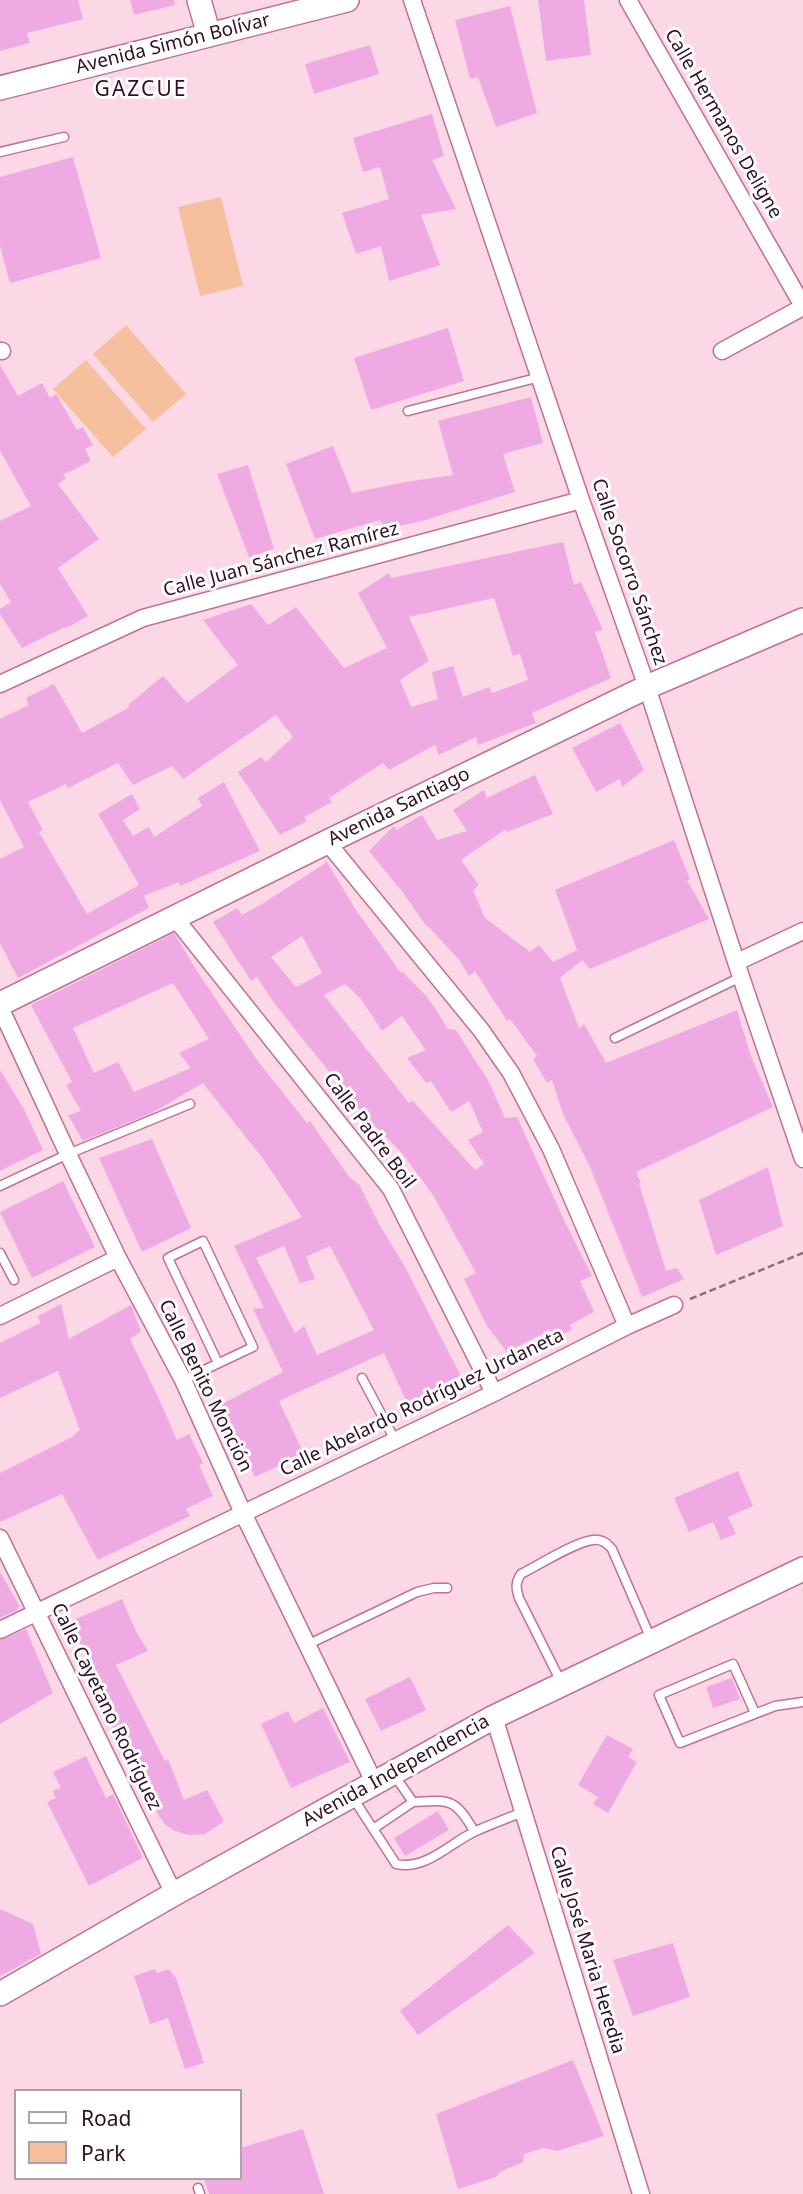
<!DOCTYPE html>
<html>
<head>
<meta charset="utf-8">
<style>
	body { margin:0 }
	#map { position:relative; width:803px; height:2194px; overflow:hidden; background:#fcd7e5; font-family:"Noto Sans",sans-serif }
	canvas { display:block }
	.legend { position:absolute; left:14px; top:2089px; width:228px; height:91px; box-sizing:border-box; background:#fff; border:2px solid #ada0a6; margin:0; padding:9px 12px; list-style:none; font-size:21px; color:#311120 }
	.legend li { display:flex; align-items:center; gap:14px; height:35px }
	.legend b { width:35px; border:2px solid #ada0a6 }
</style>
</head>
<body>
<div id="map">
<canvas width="803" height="2194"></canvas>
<ul class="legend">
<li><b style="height:9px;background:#fff"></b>Road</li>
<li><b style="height:19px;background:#f6bf9d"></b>Park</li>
</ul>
</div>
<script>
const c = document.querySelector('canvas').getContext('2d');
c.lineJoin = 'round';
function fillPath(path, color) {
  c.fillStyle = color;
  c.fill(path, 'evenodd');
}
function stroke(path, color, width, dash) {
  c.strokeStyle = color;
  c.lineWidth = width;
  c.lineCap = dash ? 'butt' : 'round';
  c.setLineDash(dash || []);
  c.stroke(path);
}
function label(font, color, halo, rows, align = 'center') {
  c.font = font + ' "Noto Sans",sans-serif';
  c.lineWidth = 6;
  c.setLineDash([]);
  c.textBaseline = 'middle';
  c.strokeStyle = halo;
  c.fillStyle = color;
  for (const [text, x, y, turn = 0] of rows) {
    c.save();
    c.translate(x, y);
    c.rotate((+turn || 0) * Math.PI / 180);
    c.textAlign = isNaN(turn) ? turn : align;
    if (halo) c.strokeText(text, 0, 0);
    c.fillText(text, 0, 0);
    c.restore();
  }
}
fillPath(new Path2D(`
	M221 197 243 286 200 296 178 207Z
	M126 325 186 394 153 422 93 354Z
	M86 360 146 429 113 457 53 389Z`), '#f6bf9d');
fillPath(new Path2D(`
	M0 0H78L83 19 27 33 30 43 0 51Z
	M130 0H174L175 5 134 15Z
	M538 0H584L591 55 546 61Z
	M510 6 537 113 496 127 478 77 470 79 455 20Z
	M370 45 379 74 314 94 305 64Z
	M432 114 444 156 432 160 456 209 421 215 440 265 389 281 381 246 356 254 342 213 389 199 380 167 363 172 353 138Z
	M73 157 101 258 10 283 0 246V177Z
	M448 328 464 381 371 410 354 358Z
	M0 365 18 396 42 383 50 398 56 394 77 430 83 427 93 445 85 449 91 461 63 475 66 479 58 484 99 539 58 568 88 616 68 627 63 628 22 648 0 614V609L11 602 0 584V521L31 506 0 451Z
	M531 397 543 443 503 454 515 492 422 521 385 529 380 520 315 539 286 464 333 446 352 493 405 482 453 475 438 421Z
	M248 465 274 549 249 557 217 474Z
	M563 542 574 585 581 582 603 630 595 632 611 678 532 713 536 723 478 745 476 737 439 755 435 745 389 770 383 763 329 798 332 802 304 817 307 821 280 835 238 772 261 757 266 762 293 737 276 715 183 779 172 766 133 785 118 763 68 788 66 784 28 802 43 830 39 832 87 914 139 885 98 814 132 794 140 809 123 820 133 836 149 827 154 837 202 806 198 798 224 782 260 851 180 886 179 882 144 896 149 908 18 978 0 943V859L24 847 0 800V719L29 705 26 698 54 684 82 733 130 707 128 705 163 676 187 703 238 665 203 620 251 604 268 625 296 607 344 668 387 648 358 593 389 573 391 578ZM494 598 513 656 520 654 528 680 492 693 489 687 463 697 453 666 432 672 438 699 411 707 400 680 429 661 409 617Z
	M620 723 644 770 622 787 620 779 596 792 572 748Z
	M535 775 553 814 507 832 506 829 461 860 479 885 473 890 485 918 530 952 539 945 553 962 577 950 555 890 674 840 690 879 687 880 709 919 590 969 582 960 560 978 579 1028 584 1024 606 1063 737 1010 751 1056 773 1107 636 1172 641 1183H639L666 1271 677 1268 684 1279 642 1297 590 1167 563 1114 552 1080 547 1083 533 1059 537 1056 510 1019 507 1021 475 971 469 976 460 961 428 926 427 927 404 894 369 851 394 826 396 830 422 815 437 840 467 831 453 810 484 790 487 798Z
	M327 862 356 910 401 973 402 971 428 998 448 1029 456 1030 489 1082 505 1118 517 1117 565 1222 592 1276 580 1281 594 1312 570 1325 572 1330 555 1337 550 1330 507 1352 487 1326 464 1279 476 1273 433 1195 401 1152 365 1116 301 1037 272 1000 257 977 251 981 213 922 237 908 242 915 262 904ZM302 936 322 973 296 987 271 957ZM345 984 361 999 382 1031 402 1016 426 1050 407 1058 426 1083 431 1081 451 1112 469 1101 483 1132 468 1140 484 1164 475 1170 413 1101 409 1103 324 995Z
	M174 933 199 974 257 1060 307 1123 310 1121 350 1178 359 1184 379 1224 404 1265 465 1384 409 1407 384 1353 279 1401 304 1454 255 1477 220 1405 283 1372 253 1309 264 1308 234 1246 302 1217 264 1160 203 1083 152 1113 83 1141 68 1115 81 1111 66 1085 72 1082 31 1005ZM173 983 209 1039 179 1053 191 1068 134 1092 118 1062 94 1073 73 1028ZM284 1246 300 1283 315 1279 306 1257 330 1246 374 1330 317 1355 304 1326 295 1333 256 1258Z
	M0 1070 25 1111 43 1150 0 1171Z
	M152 1139 191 1228 142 1252 99 1158Z
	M768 1167 783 1226 716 1255 699 1200Z
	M63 1181 95 1247 32 1278 0 1212Z
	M61 1304 69 1339 131 1305 141 1332 130 1339 158 1397 177 1440 189 1434 203 1463 199 1465 213 1496 186 1509 190 1516 98 1560 62 1494 0 1522V1473L72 1437 80 1430 58 1371 0 1398V1343L40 1323 38 1316Z
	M738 1471 753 1506 728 1517 736 1534 721 1540 713 1522 689 1532 674 1498Z
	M0 1572 20 1607 17 1608 18 1610 0 1618Z
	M122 1599 137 1633 148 1651 116 1665 165 1761 168 1759 184 1800 207 1790 224 1821 205 1834 188 1835 175 1831 166 1825 159 1816 130 1760 128 1761 101 1702 109 1697 69 1622Z
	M26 1629 53 1693 0 1724V1640Z
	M410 1677 426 1710 381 1731 365 1699Z
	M732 1678 740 1699 713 1708 706 1687Z
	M323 1708 350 1762 291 1788 261 1724 288 1711 294 1723Z
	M607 1735 633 1749 628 1757 637 1762 608 1813 593 1804 598 1797 578 1785Z
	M86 1756 106 1798 113 1794 143 1858 89 1886 47 1802 56 1798 53 1791 61 1788 53 1772Z
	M438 1811 449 1830 405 1856 394 1838Z
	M0 1909 33 1924 41 1954 0 1976Z
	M508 1925 535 1953 418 2035 400 2011Z
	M673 1943 690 1997 633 2016 613 1960Z
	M155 1969 157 1973 169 1969 176 1978 204 2063 185 2069 168 2018 150 2024 134 1976Z
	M573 2060 604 2136 557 2151 544 2148 524 2154 523 2162 500 2172 496 2177 458 2189 436 2114Z
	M303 2129 324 2194H209L204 2178H240V2148Z`), '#f0aae3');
const lane = new Path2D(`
	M0 152 64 137
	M408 411 540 377
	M615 1038 741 977
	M0 1186 68 1154 190 1104
	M0 1253 14 1280
	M362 1378 395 1440
	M183 1380 253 1347 203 1241 168 1258 218 1363
	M307 1645 417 1592 434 1588H447
	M561 1682 519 1598C516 1588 515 1583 521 1574 539 1565 575 1542 593 1540 602 1539 607 1543 612 1549L651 1639
	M755 1713 733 1664 659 1695 680 1743 775 1706 803 1702
	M394 1775 413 1802C450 1800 455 1798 474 1831
	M353 1798 396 1864C426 1871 451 1842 476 1831 492 1824 508 1818 523 1812
	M373 1829 413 1802
	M198 2188 200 2194`);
const street = new Path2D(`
	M412 0 581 500 647 687 741 977 803 1159
	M628 0 803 306
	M0 351H2
	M722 351 803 307
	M0 684 143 618 581 500
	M327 842 481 1030 511 1073 551 1149 627 1326
	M175 918 391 1189 494 1393
	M737 962 803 931
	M0 1007 68 1154 118 1258 183 1380 243 1513 374 1782
	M0 1316 118 1258
	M0 1538 174 1894
	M0 1630 494 1393 627 1326 674 1305
	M494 1717 641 2194`);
const secondary = new Path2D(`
	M199 0 209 35
	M0 88 347 0
	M0 1004 327 842 647 687 803 620
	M0 1994 174 1894 494 1717 803 1569`);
stroke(lane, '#c17193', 11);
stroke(street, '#c17193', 19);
stroke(secondary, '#c17193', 26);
stroke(new Path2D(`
	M690 1299 803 1253`), '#8f6c7b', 2.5, [7, 3.5]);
stroke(lane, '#fff', 8);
stroke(street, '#fff', 16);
stroke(secondary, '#fff', 23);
label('19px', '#311120', '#fff', [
	["Avenida Simón Bolívar",173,44,-14],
	["Calle Hermanos Deligne",723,124,60],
	["Calle Juan Sánchez Ramírez",281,560,-15],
	["Calle Socorro Sánchez",629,572,71],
	["Avenida Santiago",399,807,-26],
	["Calle Padre Boil",369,1131,53],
	["Calle Benito Monción",205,1386,64],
	["Calle Abelardo Rodríguez Urdaneta",422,1403,-26],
	["Calle Cayetano Rodríguez",106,1707,64],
	["Avenida Independencia",396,1771,-29],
	["Calle José Maria Heredia",587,1950,73]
]);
c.letterSpacing = '2px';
label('21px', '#311120', '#fff', [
	["GAZCUE",141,90]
]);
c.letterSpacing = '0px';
</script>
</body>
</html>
